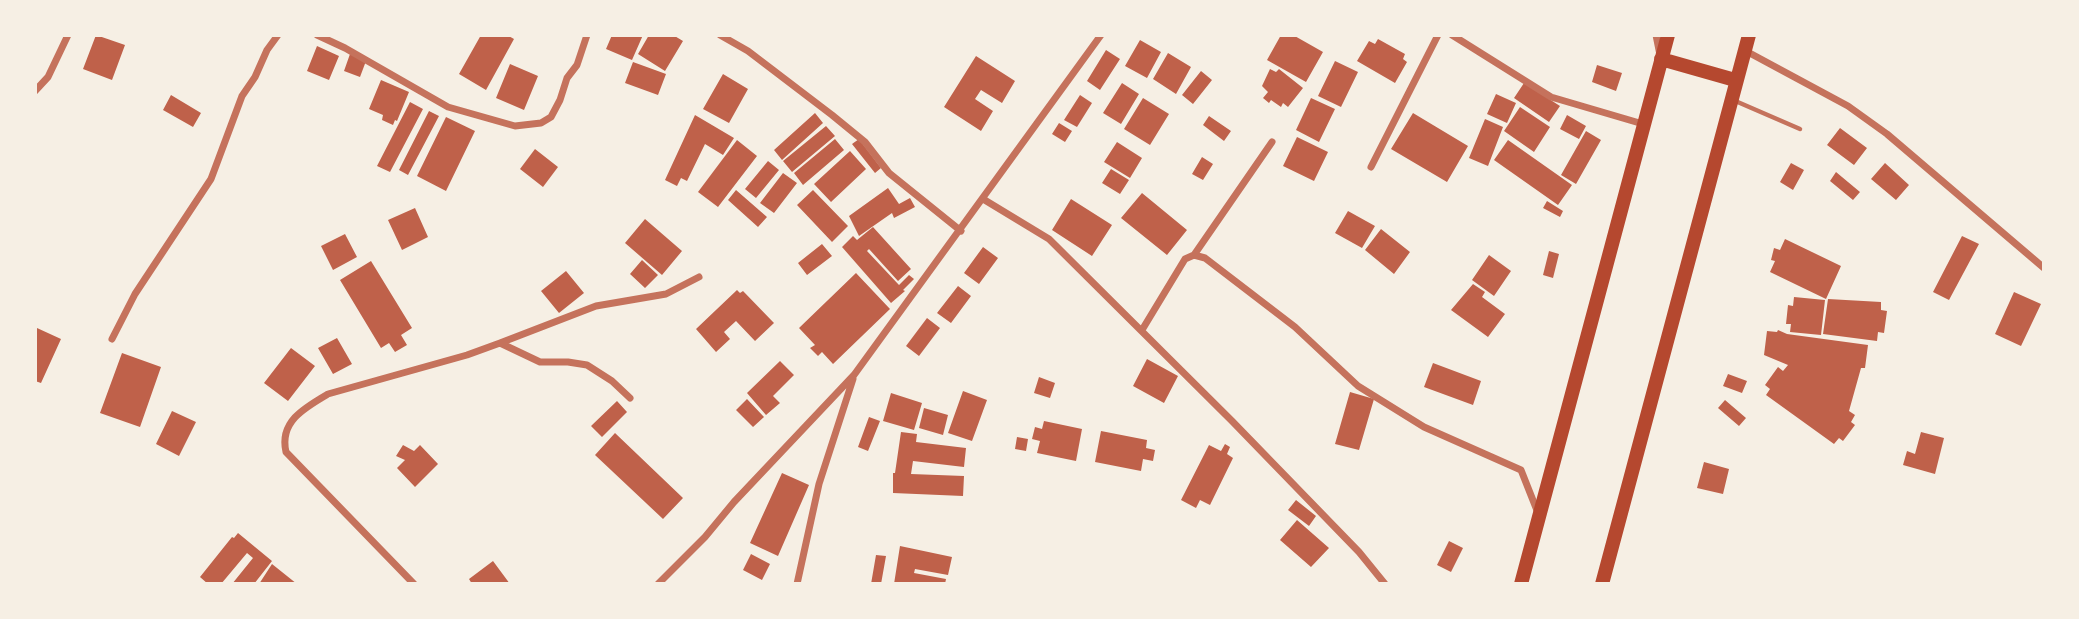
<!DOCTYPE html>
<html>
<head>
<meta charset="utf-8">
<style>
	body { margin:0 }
	#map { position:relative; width:2079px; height:619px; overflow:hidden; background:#f6efe4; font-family:Montserrat,sans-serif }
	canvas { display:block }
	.frame { position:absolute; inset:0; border:37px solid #f6efe4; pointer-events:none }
</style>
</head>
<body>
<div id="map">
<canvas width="2079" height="619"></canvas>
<div class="frame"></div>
</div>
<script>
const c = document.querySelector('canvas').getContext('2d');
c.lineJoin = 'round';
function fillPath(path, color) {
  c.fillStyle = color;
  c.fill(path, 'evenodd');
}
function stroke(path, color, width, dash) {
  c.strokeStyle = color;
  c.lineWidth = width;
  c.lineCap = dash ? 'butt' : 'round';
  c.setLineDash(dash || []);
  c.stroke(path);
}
fillPath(new Path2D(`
	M96 35 125 45 112 80 83 69Z
	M481 35H507L514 39 486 90 459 74Z
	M612 35H643L632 60 606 49Z
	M649 35H673L683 41 665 71 638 54Z
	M1281 35H1293L1323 52 1306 82 1267 60Z
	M1378 39 1405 54 1403 59 1407 62 1395 83 1357 61 1369 41 1375 44Z
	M1140 40 1161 52 1147 78 1125 66Z
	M317 46 339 56 329 80 307 71Z
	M1106 50 1120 59 1100 90 1087 81Z
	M1168 53 1191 67 1176 94 1153 79Z
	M350 54 366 61 360 77 344 71Z
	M976 56 1015 81 1002 103 981 90 975 99 993 111 981 131 944 107Z
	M1335 61 1358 72 1341 107 1318 96Z
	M633 62 666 74 658 95 625 83Z
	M510 64 538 76 524 110 496 98Z
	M1597 65 1622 73 1616 91 1592 82Z
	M1270 69 1276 72 1279 69 1303 88 1288 107 1283 103 1281 107 1271 100 1269 103 1263 98 1268 92 1262 86Z
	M1201 71 1212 80 1193 104 1182 95Z
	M723 74 748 89 729 123 703 109Z
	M381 80 409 92 397 121 395 120 393 125 382 120 383 115 369 109Z
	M1122 83 1139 94 1121 124 1103 113Z
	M1524 83 1560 106 1549 122 1514 98Z
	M1496 94 1516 103 1507 123 1487 114Z
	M171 95 201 113 193 127 163 110Z
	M1080 95 1092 103 1077 127 1064 120Z
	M1143 98 1169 114 1150 145 1124 129Z
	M1311 98 1335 109 1319 142 1296 130Z
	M410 102 423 109 390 172 377 166Z
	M1520 107 1550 127 1534 152 1504 131Z
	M429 111 439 116 408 175 399 170Z
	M815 113 823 123 782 160 774 150Z
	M1413 113 1468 146 1447 182 1391 149Z
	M695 115 734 138 723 155 705 144 687 181 681 178 677 186 665 180Z
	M1567 115 1586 126 1579 139 1560 129Z
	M1209 116 1231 131 1224 141 1203 125Z
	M446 117 475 131 446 191 417 176Z
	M1485 119 1503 127 1488 166 1469 158Z
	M1059 123 1072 131 1065 142 1052 134Z
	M826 126 835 136 792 172 783 161Z
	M1840 128 1867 148 1854 165 1827 145Z
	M1586 131 1601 140 1576 184 1561 175Z
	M1297 137 1328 152 1314 181 1283 166Z
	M835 139 844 150 803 185 794 173Z
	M859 139 881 168 875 173 852 144Z
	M737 140 757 156 718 207 698 192Z
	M1508 140 1572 185 1558 205 1494 160Z
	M1117 142 1142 158 1130 178 1104 162Z
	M535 149 558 167 543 187 520 169Z
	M850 151 866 169 831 202 814 184Z
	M1202 157 1213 164 1203 180 1192 174Z
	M768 161 779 170 756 198 745 189Z
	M1791 163 1804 170 1793 190 1780 182Z
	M1885 163 1909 185 1896 200 1871 179Z
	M1111 169 1129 180 1120 194 1102 183Z
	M1836 172 1860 192 1853 200 1830 181Z
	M783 173 797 183 774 213 760 203Z
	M888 188 899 204 910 198 915 207 894 218 892 213 859 236 849 216Z
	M736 190 767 217 758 227 728 200Z
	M813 190 848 226 832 242 797 205Z
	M1142 193 1187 230 1167 255 1121 218Z
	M1071 199 1112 225 1092 256 1052 230Z
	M1547 201 1563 211 1560 217 1543 208Z
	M415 208 428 237 402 250 388 220Z
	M1348 211 1375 226 1362 248 1335 233Z
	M645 219 682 251 662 275 625 243Z
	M873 227 911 269 898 281 869 249 867 251 899 285 909 275 914 279 903 290 905 291 891 303 842 247 853 236 857 240Z
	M1381 229 1410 252 1394 274 1365 250Z
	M345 234 357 257 333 270 321 246Z
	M1962 236 1979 244 1949 300 1933 292Z
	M1785 239 1841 266 1826 299 1770 272 1775 261 1771 260 1774 248 1780 250Z
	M822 244 832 256 807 275 798 263Z
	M983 247 998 258 979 284 964 273Z
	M1549 251 1559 254 1553 278 1543 275Z
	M1489 255 1511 271 1494 296 1472 280Z
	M642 260 658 275 645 288 630 274Z
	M371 261 412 328 401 335 407 345 395 352 389 343 381 348 340 280Z
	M566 271 584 293 559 313 541 291Z
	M856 273 890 309 833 364 822 352 818 356 810 348 815 345 799 328Z
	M1473 284 1485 292 1482 297 1505 314 1488 337 1451 310Z
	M958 286 971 296 951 323 937 313Z
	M737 290 740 293 743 291 774 323 755 341 736 321 724 332 730 339 716 352 696 329Z
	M2014 292 2041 304 2021 346 1995 334Z
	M1794 297 1825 300 1821 335 1790 332 1791 324H1786L1788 305 1793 306Z
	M1828 299 1881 302V310L1887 311 1884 333 1878 332 1877 341 1823 334Z
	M927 318 940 328 919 356 906 346Z
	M37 328 61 339 41 383 35 381V333Z
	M1778 330 1787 334 1868 345 1865 368H1861L1849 411 1855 415 1851 422 1855 425 1843 441 1839 438 1834 444 1766 395 1770 389 1765 385 1778 367 1783 371 1788 365 1764 355 1767 331 1777 332Z
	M337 338 352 364 333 374 318 348Z
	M291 348 315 366 288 401 264 383Z
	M122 353 161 367 140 427 100 413Z
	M1147 359 1178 376 1164 403 1133 386Z
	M780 361 794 375 773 396 780 403 766 415 747 393Z
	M1433 363 1481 381 1473 405 1424 387Z
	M1728 374 1747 381 1742 393 1723 386Z
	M1039 377 1055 383 1050 398 1034 393Z
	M963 391 987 400 972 441 948 433Z
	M1350 392 1374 399 1359 450 1335 444Z
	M891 393 922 403 914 430 883 421Z
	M747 399 764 417 753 427 736 410Z
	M1725 400 1746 418 1739 426 1718 408Z
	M617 401 627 412 602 437 591 426Z
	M924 408 948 415 943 435 919 428Z
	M172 411 196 422 179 456 156 444Z
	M869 417 880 421 868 451 858 447Z
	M1044 421 1082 429 1076 461 1037 453 1040 441 1032 439 1035 427 1042 429Z
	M1101 431 1147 440 1146 448 1155 450 1153 461 1143 459 1141 471 1095 462Z
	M901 432 917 434 916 442 966 448 964 467 913 461 911 474 964 476 963 496 893 493V473H895Z
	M1921 432 1944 438 1935 474 1903 465 1907 451 1915 454Z
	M615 433 683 498 663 519 595 455Z
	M1017 437 1028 439 1026 451 1015 449Z
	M1225 444 1230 447 1227 454 1233 458 1210 505 1200 500 1196 508 1181 500 1209 445 1221 451Z
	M403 445 414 451 420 445 438 464 415 487 397 468 405 460 396 456Z
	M1704 462 1729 469 1723 494 1697 488Z
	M782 473 809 485 778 556 750 543Z
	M1296 500 1316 516 1309 526 1288 510Z
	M1297 520 1329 548 1311 567 1280 540Z
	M238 533 272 561 254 584H232L253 558 247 553 221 584H208L200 577 232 537 234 538Z
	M1449 541 1463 548 1451 572 1437 565Z
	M900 546 952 557 948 575 915 569 914 573 946 579 945 584H894Z
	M751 554 770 564 762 580 743 570Z
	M876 555 886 556 881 584H871Z
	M493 561 510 584H472L469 579Z
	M272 564 297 584H259Z`), '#bf614a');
stroke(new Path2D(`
	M1733 100 1800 129`), '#c5725c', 4.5);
stroke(new Path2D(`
	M317 35 345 48 448 107 515 126 541 123 551 117 560 100 567 78 577 65 587 35
	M720 35 748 51 832 115 865 142 889 173 961 231
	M1452 35 1551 97 1643 124
	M1656 35 1660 55
	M1744 50 1848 106 1887 134 2044 268
	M35 91 48 77 68 35
	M1371 167 1438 35
	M983 199 1049 239 1232 421 1359 552 1385 584
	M1194 255 1205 258 1295 327 1358 386 1424 427 1521 470 1538 513
	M1142 330 1185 259 1194 255 1272 142
	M112 339 135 294 211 179 242 96 255 77 267 50 278 35
	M500 343 596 306 666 294 699 277
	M414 584 286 452C279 422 304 408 328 394L467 355 500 343 540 362H568L587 365 612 381 630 398
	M658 584 705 537 734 502 854 375 1101 35
	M797 584 819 484 853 379`), '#c5725c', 7);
stroke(new Path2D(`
	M1661 59 1735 80
	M1521 584 1668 35
	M1602 584 1749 35`), '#b5482f', 14);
</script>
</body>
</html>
